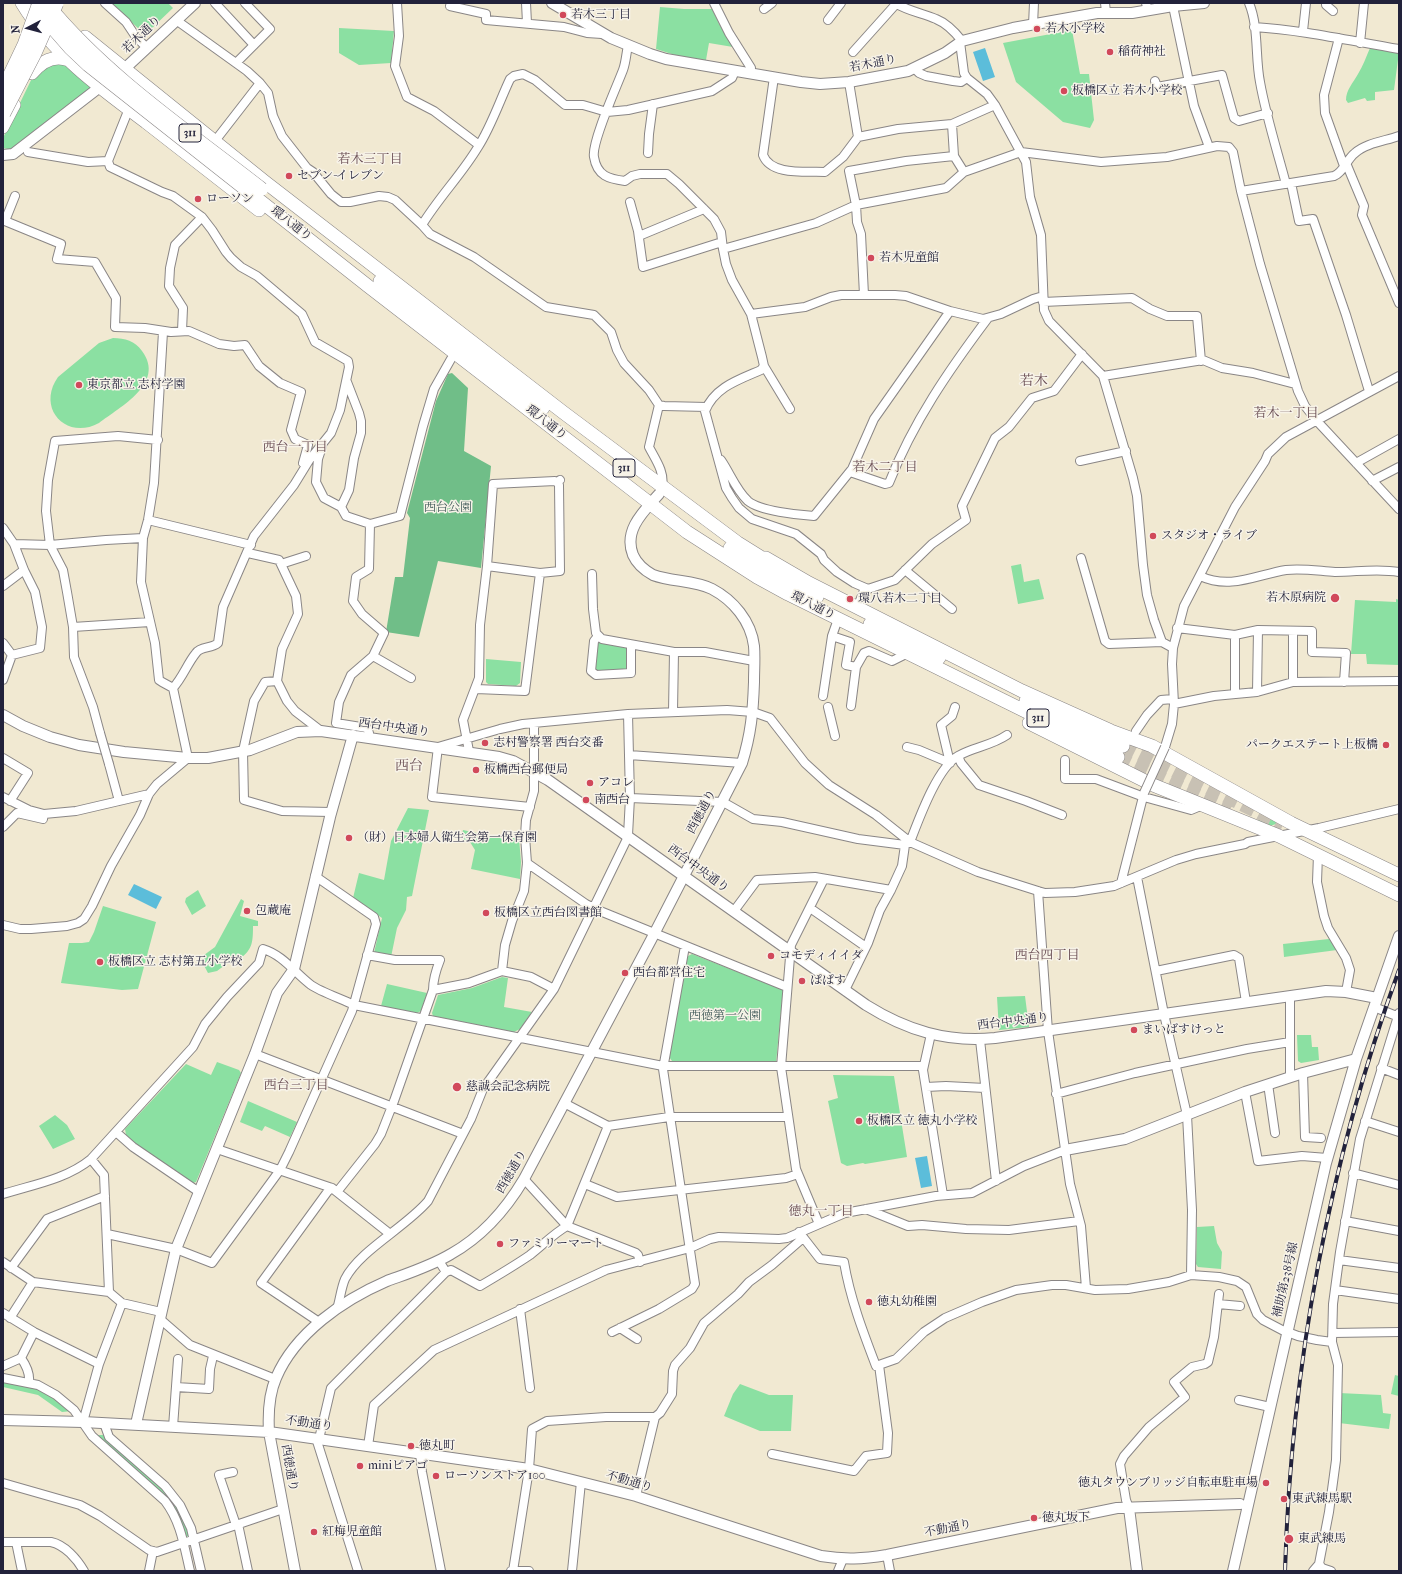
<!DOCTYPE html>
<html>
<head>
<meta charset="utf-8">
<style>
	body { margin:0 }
	#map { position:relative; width:1402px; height:1574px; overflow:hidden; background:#f1e9d2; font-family:"IM FELL French Canon",serif }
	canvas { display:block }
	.frame { position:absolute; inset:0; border:4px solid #22223b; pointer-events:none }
	.north { position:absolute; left:8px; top:8px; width:40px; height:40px; -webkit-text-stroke:3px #f7f3e8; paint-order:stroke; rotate:264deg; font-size:11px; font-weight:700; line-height:16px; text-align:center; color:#22223b }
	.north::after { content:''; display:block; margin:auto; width:14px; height:18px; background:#22223b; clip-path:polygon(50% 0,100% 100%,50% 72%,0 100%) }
</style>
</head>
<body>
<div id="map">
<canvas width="1402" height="1574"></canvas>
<div class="frame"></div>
<div class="north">N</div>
</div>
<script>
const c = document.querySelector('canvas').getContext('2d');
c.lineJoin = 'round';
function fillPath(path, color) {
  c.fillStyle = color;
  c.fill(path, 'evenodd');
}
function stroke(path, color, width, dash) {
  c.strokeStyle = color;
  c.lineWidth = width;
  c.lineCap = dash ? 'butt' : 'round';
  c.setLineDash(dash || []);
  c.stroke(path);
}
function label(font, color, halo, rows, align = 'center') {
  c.font = font + ' "IM FELL French Canon","Noto Serif JP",serif';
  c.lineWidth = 3;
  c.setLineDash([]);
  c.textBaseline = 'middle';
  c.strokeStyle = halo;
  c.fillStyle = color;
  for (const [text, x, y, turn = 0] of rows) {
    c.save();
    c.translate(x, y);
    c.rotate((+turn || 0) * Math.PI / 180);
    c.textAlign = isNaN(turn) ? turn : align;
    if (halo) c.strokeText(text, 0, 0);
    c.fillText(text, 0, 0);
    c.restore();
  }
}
fillPath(new Path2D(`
	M111 3H168L173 8 151 29 140 30Z
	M660 7 684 9H712L719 24 733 47 709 43 706 60 678 56 656 49Z
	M339 28 394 31 391 63 359 65 339 53Z
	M1072 30 1080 74H1089L1094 120 1090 128 1063 122 1016 82 1003 43Z
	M1370 48 1399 52 1394 90 1375 92V100L1367 101 1365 98 1348 103 1346 100C1346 90 1353 83 1358 74 1363 66 1366 57 1370 48Z
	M63 60 92 89 13 150 3 148V138L34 74 38 69Z
	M113 338C125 338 135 341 142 351 166 383 120 407 99 423 66 441 36 408 58 377L99 343Z
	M1021 564 1024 582 1039 579 1044 599 1018 604 1011 566Z
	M1396 599 1399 600V665L1367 664 1366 654H1351L1355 600 1396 602Z
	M600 642 626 647 628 650 629 668 626 671 597 672 594 669 597 644Z
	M486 659 521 662 520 683 516 686 488 684 486 682Z
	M408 808 429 810 412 896 407 897 406 910 397 928 391 957 374 953 382 918 353 898 359 873 384 880 391 841Z
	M1264 814 1283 822 1266 827 1258 822 1259 816Z
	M463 830 500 838H519L521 862 520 879 471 869 475 850 470 842 461 839Z
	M198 890 206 906 192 915 185 902 186 898Z
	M241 899 244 901 240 916 258 921V926H253C253 948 251 950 234 964L229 962 217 971 208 973 200 958 215 947Z
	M103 906 156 922 138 989 122 990 61 983 69 943H82L89 942 94 932Z
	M1329 939 1337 950 1284 957 1283 944Z
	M692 954 783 990 776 1063 672 1061 669 1057 686 957Z
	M502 977 508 978 504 1007 532 1012 520 1029 514 1032 433 1016 432 1013 438 995 472 988Z
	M387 984 427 993 421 1011 417 1013 381 1006Z
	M1025 996 1029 1027 999 1030 997 997Z
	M1297 1035H1311L1312 1047H1318L1319 1060 1301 1063 1298 1061Z
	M217 1062 239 1070 241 1073 196 1182 193 1183 142 1150 126 1135 125 1129 186 1064 211 1075Z
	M833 1075 894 1076 907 1157 865 1164 863 1163 847 1166 841 1163 828 1101 838 1098Z
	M248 1101 297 1122 290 1137 265 1126 262 1131 240 1122Z
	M55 1115 67 1125 75 1139 53 1149 39 1126Z
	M1214 1226 1217 1243 1222 1252 1221 1269 1198 1267 1196 1264 1197 1227Z
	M1395 1375 1399 1376V1396L1391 1394Z
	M3 1379 40 1388 72 1411 62 1412 38 1395 3 1387Z
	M740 1384 769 1395H793L791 1431H760L724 1416 733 1394Z
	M1339 1393 1381 1395 1383 1413 1391 1414 1389 1429 1339 1423Z
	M94 1435H104L163 1487 178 1506 190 1536 185 1537 178 1518Z`), '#8be0a2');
fillPath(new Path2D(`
	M452 373 468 388 464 451 491 466 481 568 438 561 419 637 386 632 395 577H403L410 518 407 513 436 401 448 374Z`), '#70be88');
fillPath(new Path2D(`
	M985 48 995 77 983 81 973 52Z
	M134 884 162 897 156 909 128 895Z
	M927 1156 932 1186 921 1188 915 1158Z`), '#5cbdda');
stroke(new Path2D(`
	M1123 746 1283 825
	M1118 757 1230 810`), '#c8c1b4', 13, [13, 6]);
const minor = new Path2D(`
	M105 3 126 22 136 37 147 48
	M215 3 254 45
	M397 3 399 36 395 66 407 97 434 111 479 145
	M451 3 450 6 486 14V20L564 27 587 33 602 34
	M526 3 527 23
	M714 3 729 33 751 68 750 73
	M895 3C908 11 922 13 936 19 946 23 955 32 962 41
	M1105 3 1106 12
	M1146 3 1148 11
	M1249 3C1259 27 1255 57 1260 82 1266 116 1277 150 1286 184
	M1326 3V5L1333 11
	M1173 6 1194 106 1209 147
	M764 9 772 3
	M176 20 247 71 260 83 268 93 273 116 282 136 307 168 313 172 331 194 341 202H350L379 196 388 197 395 200 422 225 430 234 474 257 546 307 594 315 611 332 617 350 624 363 649 390 659 405 649 447C655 459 665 472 662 486
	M828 20 841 3
	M1033 25 1034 3
	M1254 27C1303 30 1351 41 1399 49
	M1303 31 1306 3
	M1339 38 1324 95 1325 113 1344 166
	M960 42 964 73 967 78 987 94 995 105 1026 162 1030 197 1041 235 1044 310 1049 321 1103 376 1133 478 1137 496 1143 565 1147 595 1154 620 1162 642 1173 648
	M1360 43 1364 3
	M628 46C626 54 626 62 623 70 617 86 591 143 594 157 597 176 609 179 625 181L632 176 640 174H667L679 184 714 219 721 232 723 249 726 264 732 280 751 314 762 357 764 366 790 409
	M853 52 896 4
	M236 63 270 29 245 3
	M915 69 919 73 926 76 953 81 961 82 967 78
	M774 77 763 155C771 176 806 171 825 172L843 157 858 137 898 129 952 124 995 105
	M1155 81 1157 87 1222 75 1234 118 1239 121 1268 113
	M849 82 858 137
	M952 124 954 156 964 172
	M215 141 260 83
	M28 152 88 162 108 161 130 106
	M648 153 649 134 653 104
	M108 161 110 167 162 192 173 196 202 217 212 230 226 252 231 258 241 267 257 276 302 314 315 342 348 361 349 367 340 410 331 433 310 459 294 485 254 536 223 607 218 643C211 649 201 646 196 653 187 664 183 677 173 688
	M1346 163 1364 206 1362 215 1399 303
	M1291 183 1299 221 1313 219 1346 315 1369 391
	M1241 191 1334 176C1344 172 1346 160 1355 153 1366 143 1385 141 1399 136
	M15 196 5 221 61 244 57 259 95 262 116 298 115 327 145 328 171 332 189 331 219 344 234 346 245 345 259 366 280 383 301 392 291 430 295 439 308 445 303 463
	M630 202 638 231 643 267 722 242
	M422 225C439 197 462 174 478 147 491 127 500 100 510 79L514 76 523 74 535 80 565 105H583L607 112 628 110 712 91 732 78 735 71
	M639 236 704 209
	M723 249 816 223 856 205 946 188 964 172 1021 152 1101 162 1167 157 1217 146 1229 147 1233 152 1241 191 1260 264 1298 391 1305 406 1316 420 1399 509
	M864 295 861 234 857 222 856 205 849 171 906 161 954 156
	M1043 302 1132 298 1150 309 1167 316H1197L1201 361
	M751 314 805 307 831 297 841 295H895L906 296 950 311 983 319 1001 314 1033 299 1043 296
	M182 331 183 308 169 286 170 268 175 245 202 217
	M163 332 154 483 148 520 143 538 141 582 155 643 159 680 162 682 173 688
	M764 366 761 370C738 380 715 387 705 411L726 488 732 498 739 508 752 519 796 534 821 554 824 560 837 572 854 583 868 589 895 580 932 544 966 520 962 506 995 438 1009 427 1032 398 1054 391 1082 354
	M1103 376 1203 360 1222 368 1253 373 1295 384
	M659 405 664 406 707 407
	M322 447 318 459 316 482 324 498 341 507 346 516 370 524 400 516 423 426 434 389 451 359
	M721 460C730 473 736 490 748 501 760 511 798 515 814 516L852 469 874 419 950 311
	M1080 461 1126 451
	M1356 463 1399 439
	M850 472 885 484 889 483C913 422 949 370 988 318
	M1372 481 1399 467
	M341 507 349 490 354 458 361 433V421L359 413 347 382
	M148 520 251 545
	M3 528 14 544 24 570 35 592 42 627 40 648 12 655
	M14 544 50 545 106 540 143 538
	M248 553 279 560 296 596 298 614 282 649 277 681 287 701 295 711 321 731
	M1081 558 1105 641 1109 644 1162 642
	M281 564 306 556
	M487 566 540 573 560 571 559 485 557 482 560 480
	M905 570 952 609
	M592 574 593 609 596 633 602 639 674 652 673 712
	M1200 576C1230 590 1256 575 1286 570 1302 568 1319 571 1335 572 1356 572 1378 568 1399 572
	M3 586 24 570
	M857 608 865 588
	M838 619 832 636 850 642 846 665 856 667
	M73 627 150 622
	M1177 628 1235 635 1258 630 1312 631V652L1346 653 1344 682
	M1293 631V682
	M598 636 594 641 591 671 596 675 631 673V645
	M3 643 12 655 3 680
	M674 652H705L754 661
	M373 656 411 678
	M277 681 265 682 254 701 243 751 244 800 282 811 331 812
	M476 689 525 691 540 573
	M1257 692 1258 630
	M1235 694V635
	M823 696 832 636
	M1174 704 1214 696 1257 692 1293 682 1399 681
	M851 706 856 667 864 653 869 651 892 661 908 653
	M828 707 835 736
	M1136 731 1147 715 1161 700 1173 699
	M100 733 93 707 74 657 73 627 67 592 63 570 50 545 46 511 48 480 55 441 118 436 158 440
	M369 737V733L367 728 336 723 339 702 351 675 373 656 384 633 362 614 353 601 356 577 369 569 370 524
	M907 747 919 750 950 763
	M1165 747 1172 724 1174 704 1172 664 1173 648 1184 606 1235 507 1265 461 1268 454 1286 437 1399 376
	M469 751 463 720 479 678 480 625 487 566 493 484 555 481 557 482
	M629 755 742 763
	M958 756 961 763 979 785 1026 801 1062 815
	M3 758 28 773 10 801
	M1065 760V779H1096L1144 797 1191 810 1203 805
	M950 763 941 725 952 716 955 707
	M109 764 119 801
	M3 797 29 810 44 814 76 811 149 794
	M630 798 723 802 753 819 782 822 858 839 905 845
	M530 807 432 797 438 747 500 729 523 724 628 714 727 710 753 712 770 718 805 763 829 785 876 815 910 842 978 872 1038 891 1045 893 1075 892 1114 886 1176 860 1196 854 1245 844 1248 842 1319 828 1399 809
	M3 827 17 813 43 819 44 814
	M1318 855 1317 882 1324 916 1328 928 1346 958 1350 970 1346 992
	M527 863 586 904 600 911 787 987
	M1137 877 1164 1014 1187 1115 1192 1210 1191 1275
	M1121 883 1144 793
	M1038 891 1048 1031 1070 1184 1081 1226 1086 1288
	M810 908 866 947
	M734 911 757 880 815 877 891 890
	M3 925 20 929H31L67 926 78 923 84 919 92 906 111 866 140 815 149 794 157 784 188 758 173 688
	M502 971 505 945 512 921 524 891 527 863 525 836 526 820 534 791V723
	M1156 971 1234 955 1239 958 1246 1002
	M433 990 469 983 502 971 531 977 554 989
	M845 990 868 943 880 910 891 890 902 866 905 845 910 842C919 819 937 768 958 756 973 747 991 746 1007 735
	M1374 1007 1399 1017
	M931 1034 923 1070 943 1195
	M980 1040 996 1181
	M255 1054 463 1134
	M1381 1068 1399 1075
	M1303 1073 1305 1137 1321 1138
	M1290 1077V996
	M1268 1084 1275 1133
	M926 1087 946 1086 985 1088
	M1245 1092 1258 1161 1302 1156 1327 1158
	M1056 1094 1135 1073 1247 1049 1290 1042
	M564 1103 608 1126 669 1117H787
	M1365 1121 1399 1132
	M116 1132 133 1147 199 1192
	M217 1149 332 1188 390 1234
	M91 1159 104 1175 109 1292 122 1303 161 1312
	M1353 1173 1399 1185
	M524 1179 567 1226 636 1253 638 1255 640 1262
	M585 1184 617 1197 786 1178 798 1174
	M337 1192 375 1144 381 1134 394 1101 433 990C433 979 436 970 440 960H395L367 955
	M3 1194C32 1185 67 1179 91 1159L193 1047 205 1024 227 997 259 963 263 949C283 955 295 973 311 985 321 992 342 999 354 1005L663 1066H923
	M866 1209 908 1226 922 1225 966 1229 1009 1230 1079 1221
	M1345 1221 1399 1231
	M819 1224 796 1169 781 1067 791 945 824 879
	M799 1232 820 1259 844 1262C850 1298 863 1332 876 1366L896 1359 924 1332 945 1318 982 1302 1016 1290 1052 1285H1066L1095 1290 1128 1289 1169 1282 1191 1275 1219 1277 1237 1281 1246 1287 1257 1314 1263 1320 1282 1330 1298 1336 1317 1340 1332 1342
	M107 1234 176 1249 212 1263 280 1170 289 1152 352 1011 376 924 374 917 315 876
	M1339 1260 1399 1268
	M3 1262 33 1282 109 1292
	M11 1268 47 1219 105 1196
	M446 1272 451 1270 480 1286C497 1276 514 1266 530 1255 543 1245 553 1234 567 1226L608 1126
	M1335 1290 1399 1299
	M1218 1304 1240 1306
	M337 1309C340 1300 341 1288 345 1279 360 1250 406 1227 428 1201L471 1119 483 1089 554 989 626 841 628 835 630 798 628 714
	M520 1309 530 1388
	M3 1313 34 1332 99 1364
	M10 1318 33 1282
	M160 1319 190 1345 275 1379
	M319 1322 261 1283 328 1191 332 1188
	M620 1328 637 1339
	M612 1332 659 1309 692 1289 695 1284 663 1069 685 946
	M1333 1333 1399 1332
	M21 1358 34 1332
	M3 1366 21 1358C26 1365 30 1375 29 1383
	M3 1378 38 1385 56 1395 74 1410 92 1436 165 1501C181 1522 184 1546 190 1571
	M176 1387 209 1389 210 1369 213 1356
	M1239 1400 1270 1407
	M83 1422 99 1364 122 1303
	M104 1423 109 1437 165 1486 180 1505 191 1528 201 1571
	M173 1427 178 1359
	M316 1438 358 1571
	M319 1439 331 1388 446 1272 439 1261
	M368 1446 374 1405 434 1350 606 1270 690 1248 710 1239 719 1237 779 1239 787 1238 845 1213 936 1196 972 1193 1024 1166 1065 1150
	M420 1453 422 1472 441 1571
	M772 1454 854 1471 866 1456 887 1453 888 1433 879 1365
	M233 1472 219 1475 236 1525
	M3 1483 80 1505 100 1516 149 1550 157 1552 283 1509
	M636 1496 655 1417 660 1413 672 1394 673 1371 675 1365 690 1348 704 1323 738 1294 749 1282 772 1265 803 1238
	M1129 1508 1126 1500 1120 1464 1124 1456 1149 1427 1185 1397 1174 1382 1192 1367 1205 1364 1208 1362 1214 1337 1219 1294
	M238 1524 248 1571
	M3 1542H51C65 1545 77 1559 84 1571
	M16 1542 22 1571
	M887 1555 890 1571
	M1319 1564 1322 1568 1331 1571
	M149 1571 153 1551
	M511 1571H529
	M513 1571 529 1469 532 1429 547 1421 606 1417H655
	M572 1571 581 1482
	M838 1571 843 1559
	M1313 1571 1319 1564 1329 1512 1336 1460 1338 1365 1332 1342 1333 1304 1340 1252 1360 1139 1399 1013`);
const tertiary = new Path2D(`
	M552 3 611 38 650 54 666 59 801 82 820 84 849 82 908 71 945 53 962 41 1013 28 1097 13H1132L1173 6 1204 3
	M120 73 195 3
	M3 155 13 154 105 83
	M3 715 23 726 50 737 79 745 124 752 188 758H208L250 750 297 732 321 731 499 757 513 761 548 780 866 1005C906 1030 947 1043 995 1038L1326 991 1346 992 1377 998
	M1065 1150 1125 1139 1245 1092 1303 1073 1356 1059
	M3 1420 83 1422 269 1432 529 1469 636 1496 821 1556C846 1560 862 1559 887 1555L1117 1508 1240 1504
	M136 1424 176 1249 255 1054 277 993 294 969 330 817 353 735
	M1129 1508 1137 1571
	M295 1571 269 1432C268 1414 269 1394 276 1378 295 1333 343 1300 387 1281 409 1273 431 1266 451 1254 483 1236 505 1211 524 1179L651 940 742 763C751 734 753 712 754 682 754 670 755 657 754 646 751 621 733 600 712 589 694 580 672 582 653 575 644 570 637 564 633 555 623 530 644 511 659 494
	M1233 1571 1326 1163 1356 1059 1399 936`);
const secondary = new Path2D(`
	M3 128 15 105`);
const primary = new Path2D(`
	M22 3C52 53 100 88 146 122 183 151 221 180 259 210
	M85 37 265 182 564 413 738 543 762 558H766L809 583 1022 691 1111 731 1152 746 1291 823 1399 875
	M32 73C41 62 54 54 69 60
	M254 196 368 286 687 532 757 577 788 594 1118 757
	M380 281 543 408
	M730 548 748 561 817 597
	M870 624 939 658
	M1026 701 1078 727 1123 746
	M1029 723 1153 785 1279 836 1399 895`);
stroke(minor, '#8a8686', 10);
stroke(tertiary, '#8a8686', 12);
stroke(secondary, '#8a8686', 12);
stroke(primary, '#8a8686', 14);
stroke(minor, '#fff', 8);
stroke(tertiary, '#fff', 10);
stroke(secondary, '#fff', 11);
stroke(primary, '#fff', 13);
const rail = new Path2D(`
	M1285 1571C1291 1367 1329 1162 1399 970`);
stroke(rail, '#22223b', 4);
stroke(rail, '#f7f3e8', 2.5, [8]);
const minorBridge = new Path2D(`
	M100 733 109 764
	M1144 793 1165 747`);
const primaryBridge = new Path2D(`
	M47 4C107 77 188 131 262 189
	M42 16 70 48 88 65 254 196`);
const motorwayBridge = new Path2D(`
	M3 91 25 45 40 3
	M3 113 34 53 56 3`);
stroke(minorBridge, '#8a8686', 10, []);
stroke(primaryBridge, '#8a8686', 14, []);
stroke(motorwayBridge, '#8a8686', 16, []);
stroke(minorBridge, '#fff', 8);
stroke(primaryBridge, '#fff', 13);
stroke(motorwayBridge, '#fff', 15);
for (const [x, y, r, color] of [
	[563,15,4,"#d1495b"],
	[1037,29,4,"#d1495b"],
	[1110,52,4,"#d1495b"],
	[1064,91,4,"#d1495b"],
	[289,176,4,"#d1495b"],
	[198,199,4,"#d1495b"],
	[871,258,4,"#d1495b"],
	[79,385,4,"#d1495b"],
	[1153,536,4,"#d1495b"],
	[1335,598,5,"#d1495b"],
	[850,599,4,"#d1495b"],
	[485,743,4,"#d1495b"],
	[1386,745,4,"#d1495b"],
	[476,770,4,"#d1495b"],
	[590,783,4,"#d1495b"],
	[586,800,4,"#d1495b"],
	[349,838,4,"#d1495b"],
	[247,911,4,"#d1495b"],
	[486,913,4,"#d1495b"],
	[771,956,4,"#d1495b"],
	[100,962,4,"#d1495b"],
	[625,973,4,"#d1495b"],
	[802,981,4,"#d1495b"],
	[1134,1030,4,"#d1495b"],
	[457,1087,5,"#d1495b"],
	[859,1121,4,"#d1495b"],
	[500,1244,4,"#d1495b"],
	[869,1302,4,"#d1495b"],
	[411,1446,4,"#d1495b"],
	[360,1466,4,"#d1495b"],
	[436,1476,4,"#d1495b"],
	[1266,1483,4,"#d1495b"],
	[1284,1499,4,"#d1495b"],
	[1034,1518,4,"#d1495b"],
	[314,1532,4,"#d1495b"],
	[1289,1539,5,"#d1495b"]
]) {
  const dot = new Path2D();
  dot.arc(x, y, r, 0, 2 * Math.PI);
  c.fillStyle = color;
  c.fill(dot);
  stroke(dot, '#f7f3e8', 1.5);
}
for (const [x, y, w] of [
	[190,133,22],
	[624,468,22],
	[1038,718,22]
]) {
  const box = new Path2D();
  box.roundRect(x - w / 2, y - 9, w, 18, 3);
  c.fillStyle = '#f7f3e8';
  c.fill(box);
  stroke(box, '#22223b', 1);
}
label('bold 11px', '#22223b', null, [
	["311",190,133],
	["311",624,468],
	["311",1038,718]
]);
label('12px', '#22223b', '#f7f3e8', [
	["若木三丁目",571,15],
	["若木小学校",1045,29],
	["稲荷神社",1118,52],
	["板橋区立 若木小学校",1072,91],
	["セブン-イレブン",297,176],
	["ローソン",206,199],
	["若木児童館",879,258],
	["東京都立 志村学園",87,385],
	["スタジオ・ライブ",1161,536],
	["若木原病院",1326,598,"right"],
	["環八若木二丁目",858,599],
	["志村警察署 西台交番",493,743],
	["パークエステート上板橋",1378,745,"right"],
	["板橋西台郵便局",484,770],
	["アコレ",598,783],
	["南西台",594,800],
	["（財）日本婦人衛生会第一保育園",357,838],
	["包蔵庵",255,911],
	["板橋区立西台図書館",494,913],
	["コモディイイダ",779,956],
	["板橋区立 志村第五小学校",108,962],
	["西台都営住宅",633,973],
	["ぱぱす",810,981],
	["まいばすけっと",1142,1030],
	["慈誠会記念病院",466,1087],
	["板橋区立 徳丸小学校",867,1121],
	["ファミリーマート",508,1244],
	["徳丸幼稚園",877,1302],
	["徳丸町",419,1446],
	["miniピアゴ",368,1466],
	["ローソンストア100",444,1476],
	["徳丸タウンブリッジ自転車駐車場",1258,1483,"right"],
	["東武練馬駅",1292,1499],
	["徳丸坂下",1042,1518],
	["紅梅児童館",322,1532],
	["東武練馬",1298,1539]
], 'left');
label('12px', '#22223b', '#f7f3e8', [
	["若木通り",142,35,-44],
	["若木通り",873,64,-11],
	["環八通り",291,224,38],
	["環八通り",546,423,38],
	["環八通り",813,606,27],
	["西台中央通り",394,728,8],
	["西徳通り",702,812,-62],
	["西台中央通り",698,869,36],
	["西台中央通り",1013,1022,-7],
	["西徳通り",512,1172,-60],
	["補助第238号線",1286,1280,-77],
	["不動通り",309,1424,8],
	["西徳通り",289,1468,80],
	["不動通り",629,1482,16],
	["不動通り",948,1529,-11]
]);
label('12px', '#425b5a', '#f7f3e8', [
	["西台公園",448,508],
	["西徳第一公園",725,1016]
]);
label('13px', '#694d53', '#f7f3e8', [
	["若木三丁目",370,160],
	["若木一丁目",1286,414],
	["西台一丁目",295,448],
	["若木二丁目",885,468],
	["西台四丁目",1047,956],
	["西台三丁目",296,1086],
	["徳丸一丁目",821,1212]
]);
label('14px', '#694d53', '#f7f3e8', [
	["若木",1034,382],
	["西台",409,767]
]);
</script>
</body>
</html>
